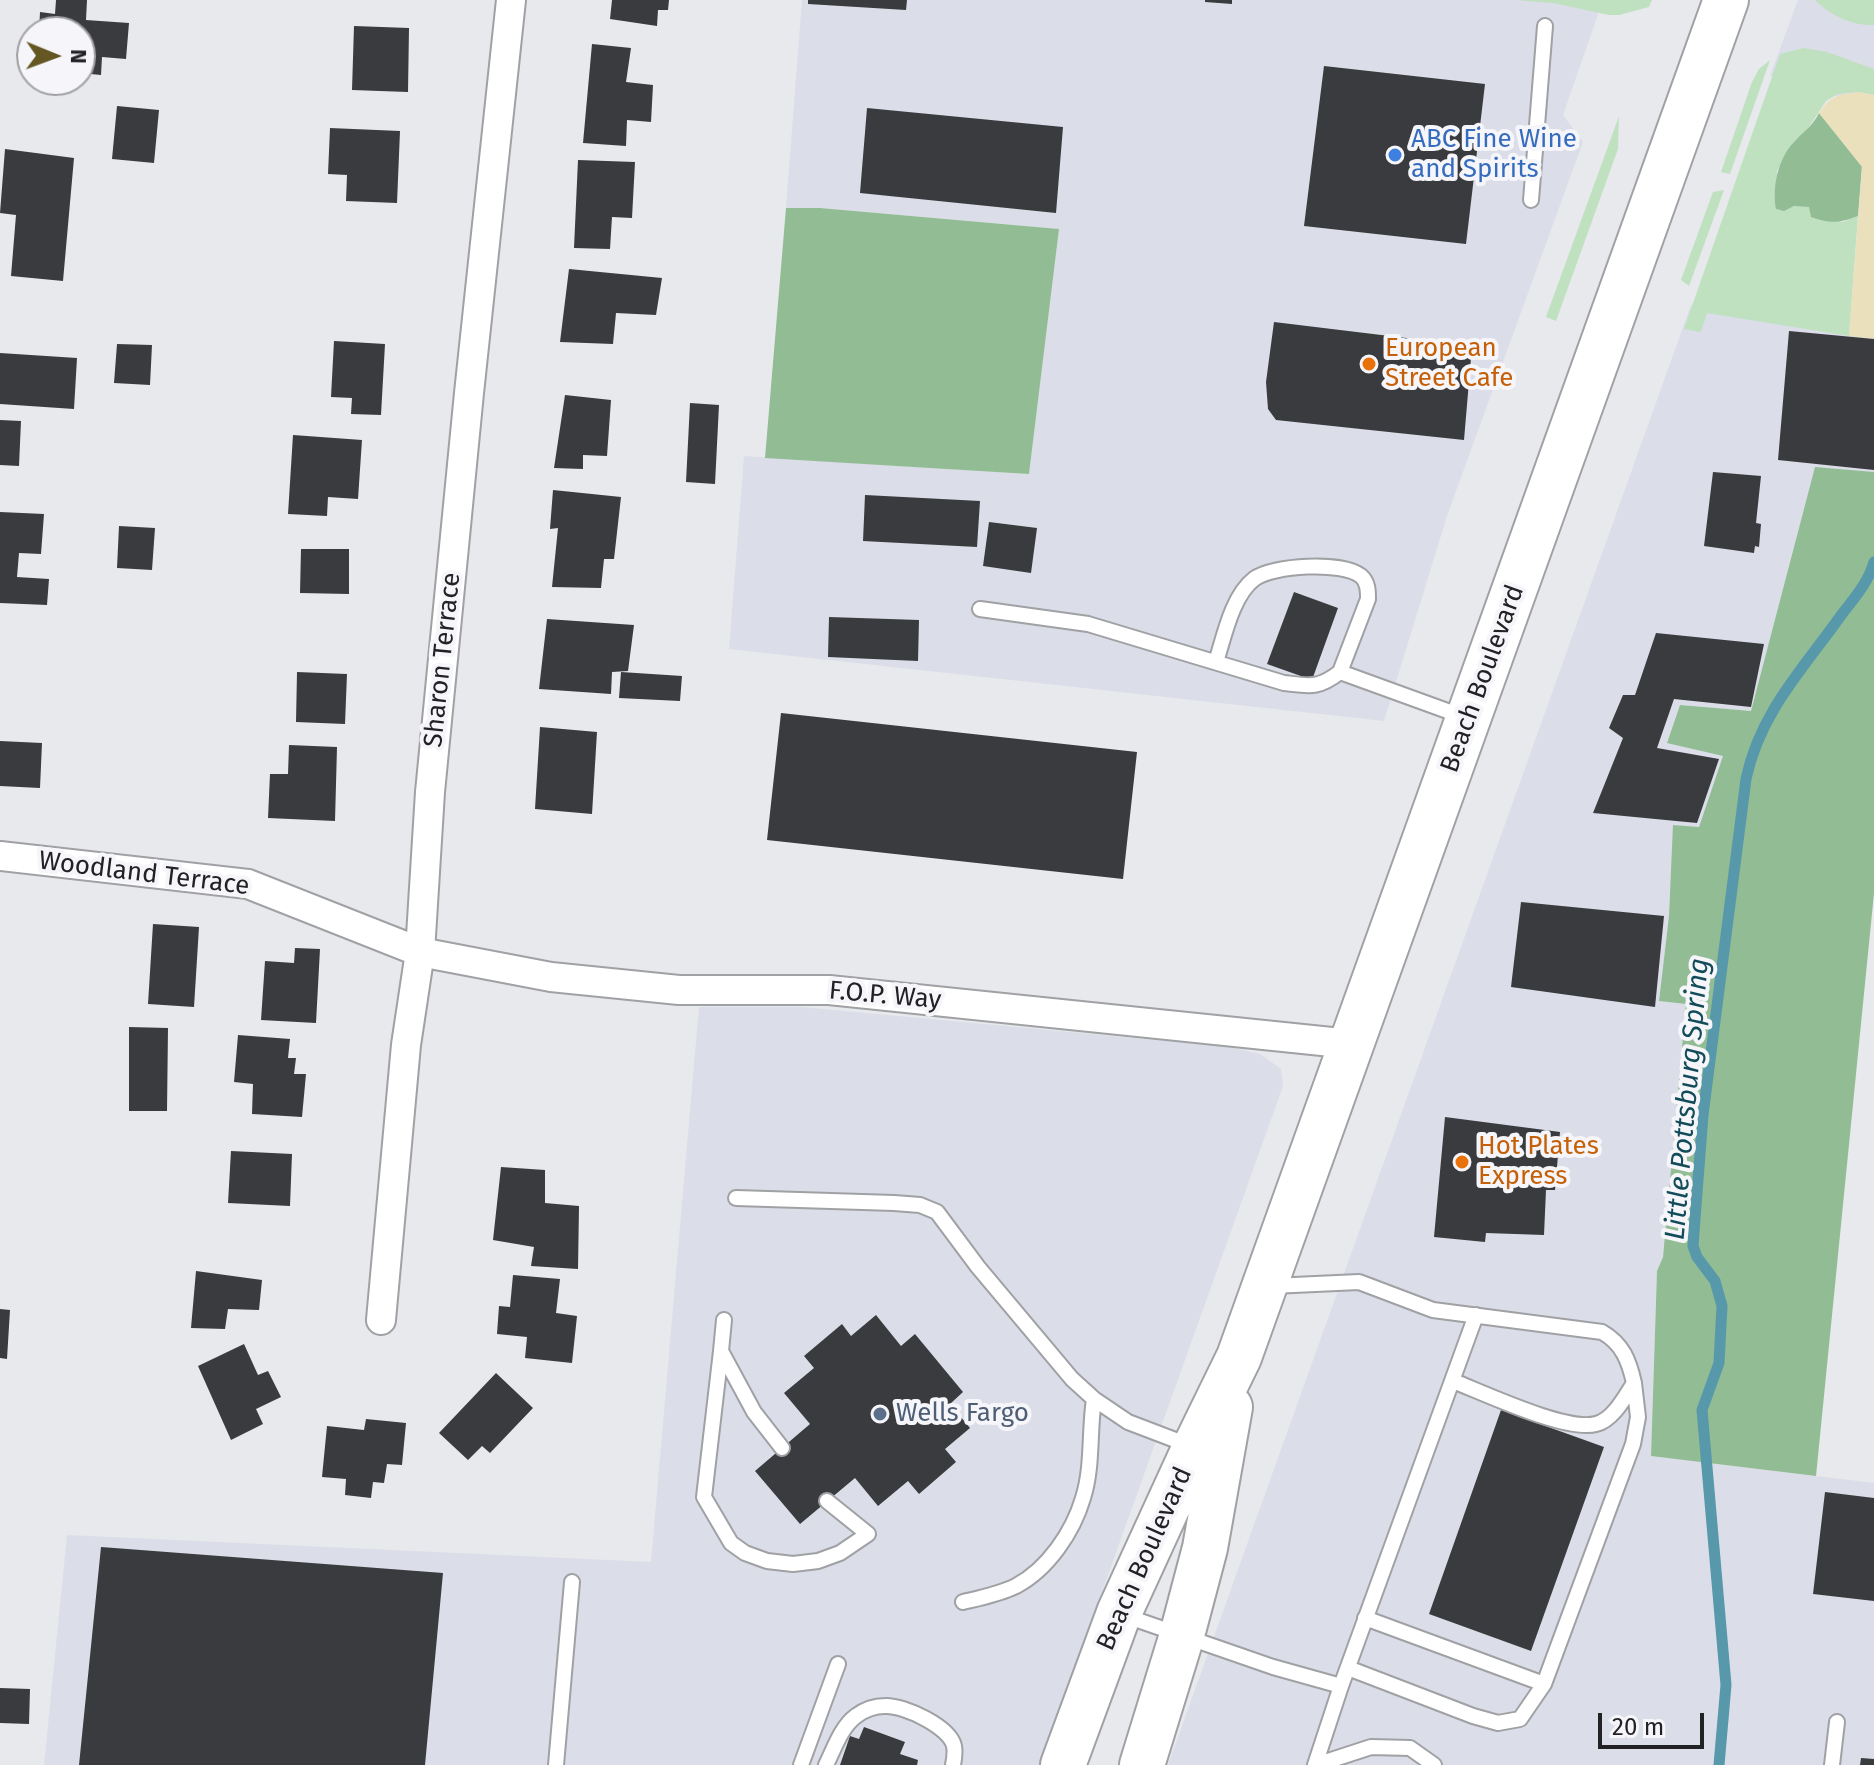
<!DOCTYPE html>
<html>
<head>
<meta charset="utf-8">
<style>
	body { margin:0 }
	#map { position:relative; width:1874px; height:1765px; overflow:hidden; background:#e8e9ed; font-family:"Fira Sans",sans-serif }
	canvas { display:block }
	.north { position:absolute; left:16px; top:16px; width:80px; height:80px; box-sizing:border-box; background:#f6f6fa; border:2px solid #a1a1a4; border-radius:50%; rotate:91deg; font-size:22px; font-weight:700; line-height:32px; text-align:center; color:#222224 }
	.north::after { content:''; display:block; margin:auto; width:28px; height:36px; background:#645723; clip-path:polygon(50% 0,100% 100%,50% 72%,0 100%) }
	.scale { position:absolute; left:1598px; top:1713px; width:106px; height:36px; box-sizing:border-box; border:4px solid #222224; border-top:0; padding-left:10px; font-size:24px; line-height:28px; white-space:nowrap; color:#222224; -webkit-text-stroke:6px #f6f6fa; paint-order:stroke }
</style>
</head>
<body>
<div id="map">
<canvas width="1874" height="1765"></canvas>
<div class="north">N</div>
<div class="scale">20 m</div>
</div>
<script>
const c = document.querySelector('canvas').getContext('2d');
c.lineJoin = 'round';
function fillPath(path, color) {
  c.fillStyle = color;
  c.fill(path, 'evenodd');
}
function stroke(path, color, width, dash) {
  c.strokeStyle = color;
  c.lineWidth = width;
  c.lineCap = dash ? 'butt' : 'round';
  c.setLineDash(dash || []);
  c.stroke(path);
}
function label(font, color, halo, rows, align = 'center') {
  c.font = font + ' "Fira Sans",sans-serif';
  c.lineWidth = 8;
  c.setLineDash([]);
  c.textBaseline = 'middle';
  c.strokeStyle = halo;
  c.fillStyle = color;
  for (const [text, x, y, turn = 0] of rows) {
    c.save();
    c.translate(x, y);
    c.rotate((+turn || 0) * Math.PI / 180);
    c.textAlign = isNaN(turn) ? turn : align;
    if (halo) c.strokeText(text, 0, 0);
    c.fillText(text, 0, 0);
    c.restore();
  }
}
fillPath(new Path2D(`
	M802 0H1603L1563 115 1583 142 1447 516 1384 721 729 649 744 456 1029 474 1059 229 820 208H786Z
	M1798 0H1874V108L1770 76Z
	M1691 305 1874 334V472L1815 468 1751 711 1680 705 1667 742 1723 756 1699 827 1674 825 1669 916 1659 1001 1687 1004 1663 1257 1657 1271 1651 1456 1874 1483V1765H1168Z
	M699 1007H802L1231 1047 1260 1054 1281 1069 1283 1086 1040 1765H44L67 1535 651 1562Z`), '#dbdde8');
fillPath(new Path2D(`
	M1515 0H1652L1649 7 1619 15H1609L1553 3Z
	M1815 0H1874V25C1852 26 1830 15 1815 0Z
	M1803 48 1827 52 1874 69V95L1859 92 1838 94 1826 101 1805 133 1793 143 1777 171 1776 209C1785 211 1788 207 1796 206 1812 204 1829 216 1842 222L1858 216 1849 336 1707 313 1701 332 1684 329 1780 54Z
	M1770 60 1730 174 1721 172 1752 82 1759 69Z
	M1619 116 1618 149 1556 321 1546 317Z
	M1724 190 1689 286 1681 280 1713 192Z`), '#bfe1c0');
fillPath(new Path2D(`
	M1819 113 1862 166 1858 216C1840 223 1829 224 1811 217L1809 207 1794 206 1784 211 1776 209C1772 187 1778 159 1794 142 1803 132 1813 126 1819 113Z
	M786 208H820L1059 229 1029 474 765 458Z
	M1815 467 1874 472V893L1816 1476 1651 1456 1657 1271 1663 1257 1686 1004 1659 1001 1669 916 1673 825 1699 827 1723 756 1667 743 1680 705 1751 711Z`), '#92bc94');
fillPath(new Path2D(`
	M1859 92 1874 95V339L1849 336 1862 167 1819 113C1830 96 1840 94 1859 92Z`), '#eae0bb');
stroke(new Path2D(`
	M1719 1765 1726 1685 1702 1410 1719 1363 1722 1306 1715 1281 1697 1257 1693 1246 1694 1232 1703 1115 1746 779C1760 712 1804 668 1842 614 1855 597 1868 583 1874 562`), '#5798ab', 11);
fillPath(new Path2D(`
	M56 0H87L86 20 129 23 126 59 102 57 101 75 80 73V32H39L40 12 55 14Z
	M612 0H669L668 10H658L657 26 610 19Z
	M808 0H907L906 10 808 4Z
	M1205 0H1232V4L1205 2Z
	M354 26 409 28 408 92 352 90Z
	M592 44 631 48 626 82 653 85 651 122 627 120 626 146 583 143Z
	M1324 66 1485 84 1466 244 1304 226Z
	M117 106 159 110 154 163 112 159Z
	M867 108 1063 127 1056 213 860 193Z
	M330 128 400 131 397 203 346 201 347 175 328 174Z
	M5 149 74 158 63 281 11 276 16 215 0 213Z
	M578 160 635 162 632 218 612 217 610 249 574 248Z
	M569 269 662 278 656 315 616 313 613 344 560 342Z
	M1274 322 1472 346 1464 440 1276 420 1268 409 1266 382Z
	M1789 331 1874 339V470L1778 460Z
	M334 341 385 344 381 415 351 414 352 398 331 397Z
	M117 344 152 345 150 385 114 383Z
	M0 353 77 358 74 409 0 404Z
	M565 395 611 400 607 456 583 455V469L554 468Z
	M690 403 719 405 715 484 686 482Z
	M0 420 21 421 19 466 0 465Z
	M293 435 362 440 358 499 328 497 327 516 288 514Z
	M1713 472 1761 476 1756 523 1761 524 1759 547 1755 546 1754 553 1704 546Z
	M553 490 621 497 614 559H604L601 588 552 587 558 528 550 529Z
	M865 495 980 501 977 547 863 541Z
	M0 512 44 514 41 554 19 553 17 577 49 579 47 605 0 603Z
	M989 522 1037 528 1031 573 983 566Z
	M119 526 155 528 152 570 117 568Z
	M301 549H349V594L300 593Z
	M1294 592 1338 608 1312 680 1267 664Z
	M829 617 919 620 918 661 828 657Z
	M547 619 634 625 628 671 612 672 611 694 539 689Z
	M1656 633 1764 644 1751 707 1674 699 1657 748 1719 759 1697 823 1593 813 1623 738 1609 728 1623 695H1635Z
	M297 672 347 674 345 724 296 722Z
	M621 672 682 676 680 701 619 698Z
	M781 713 1137 752 1123 879 767 840Z
	M540 727 597 732 592 814 535 809Z
	M0 741 42 743 40 788 0 786Z
	M289 745 337 747 335 821 268 818 270 774H288Z
	M1521 902 1664 916 1655 1007 1511 987Z
	M153 924 199 927 194 1007 148 1004Z
	M295 948 320 949 316 1023 261 1020 265 961 294 963Z
	M129 1027 168 1028 167 1111H129Z
	M238 1035 290 1039 288 1058H296L294 1074H306L302 1117 252 1114 253 1084 234 1082Z
	M1445 1117 1560 1132 1555 1190H1546L1544 1235 1486 1233 1485 1242 1434 1237Z
	M231 1151 292 1154 290 1206 228 1203Z
	M501 1167 545 1170V1203L579 1206 578 1269 531 1266 534 1247 493 1240Z
	M196 1271 262 1280 259 1310 228 1309 225 1329 191 1328Z
	M513 1275 560 1279 556 1313 577 1316 572 1363 525 1358 527 1337 497 1334 499 1306 510 1307Z
	M0 1309 10 1310 7 1359 0 1358Z
	M876 1315 901 1346 915 1334 963 1392 950 1404 970 1428 945 1449 956 1462 919 1494 908 1481 878 1506 855 1478 800 1524 755 1471 810 1424 784 1393 814 1368 804 1356 842 1324 851 1336Z
	M244 1344 258 1375 268 1371 281 1397 256 1409 263 1424 231 1440 198 1366Z
	M496 1373 533 1408 490 1453 482 1446 468 1460 439 1433Z
	M1501 1410 1604 1447 1531 1651 1429 1614Z
	M366 1419 406 1423 402 1465 387 1464 384 1483 373 1482 371 1498 345 1495 346 1479 322 1477 327 1426 364 1430Z
	M1825 1492 1874 1498V1601L1813 1594Z
	M101 1547 443 1573 425 1765H79Z
	M0 1688 30 1689 29 1724 0 1723Z
	M864 1727 905 1742 900 1754 918 1760 917 1765H840L850 1736 859 1739Z
	M1861 1758 1874 1759V1765H1860Z`), '#3a3b3e');
const lane = new Path2D(`
	M1531 200 1545 26
	M980 609 1088 624 1284 683C1310 686 1318 689 1340 672L1464 717
	M1216 662C1224 637 1232 596 1254 579 1273 565 1342 561 1361 576 1368 582 1368 591 1368 599L1340 672
	M736 1198 894 1203 920 1205 937 1212 978 1267 1072 1379 1094 1399 1128 1422 1191 1446
	M1272 1286 1359 1282 1433 1310 1602 1332C1623 1344 1629 1361 1634 1383
	M724 1320 721 1351 754 1412 782 1448
	M721 1351 704 1497 731 1543 745 1553 767 1561 793 1564 818 1561 840 1553 868 1534 827 1501
	M963 1602C980 1598 1000 1594 1016 1586 1048 1569 1073 1532 1083 1498 1093 1467 1089 1431 1094 1399
	M1123 1615 1273 1667 1341 1686
	M1365 1618 1544 1684
	M1348 1668 1473 1716 1498 1723 1520 1719 1544 1684 1633 1444 1638 1417 1634 1383C1625 1397 1613 1420 1596 1424 1566 1432 1484 1393 1453 1381
	M556 1765 572 1582
	M801 1765 838 1664
	M826 1765C834 1749 841 1727 856 1716 864 1710 875 1706 885 1706 904 1705 950 1727 954 1746 955 1751 954 1760 953 1765
	M1315 1765 1341 1686 1476 1315
	M1316 1765 1371 1747 1410 1748 1434 1765
	M1832 1765 1837 1722`);
const street = new Path2D(`
	M0 856 248 884 420 952 551 977 679 990H829L1351 1044
	M381 1320 406 1045 420 952 430 792 469 393 511 0`);
const highway = new Path2D(`
	M1063 1765 1119 1613 1195 1447 1239 1357 1726 0
	M1142 1765 1182 1635 1205 1548 1230 1407`);
stroke(lane, '#a0a1a4', 18);
stroke(street, '#a0a1a4', 32);
stroke(highway, '#a0a1a4', 48);
stroke(lane, '#fff', 14);
stroke(street, '#fff', 28);
stroke(highway, '#fff', 44);
for (const [x, y, r, color] of [
	[1395,155,8,"#3f7fe0"],
	[1369,364,8,"#e8710a"],
	[1462,1162,8,"#e8710a"],
	[880,1414,8,"#5c6f8a"]
]) {
  const dot = new Path2D();
  dot.arc(x, y, r, 0, 2 * Math.PI);
  c.fillStyle = color;
  c.fill(dot);
  stroke(dot, '#f6f6fa', 3);
}
label('26px', '#366cbe', '#f6f6fa', [
	["ABC Fine Wine",1411,140],
	["and Spirits",1411,170]
], 'left');
label('26px', '#c56008', '#f6f6fa', [
	["European",1385,349],
	["Street Cafe",1385,379],
	["Hot Plates",1478,1147],
	["Express",1478,1177]
], 'left');
label('26px', '#222224', '#f6f6fa', [
	["Sharon Terrace",443,660,-84],
	["Beach Boulevard",1483,679,-70],
	["Woodland Terrace",144,874,7],
	["F.O.P. Way",885,996,5],
	["Beach Boulevard",1145,1559,-66]
]);
label('26px', '#4e5e75', '#f6f6fa', [
	["Wells Fargo",896,1414]
], 'left');
label('italic 28px', '#124b59', '#f6f6fa', [
	["Little Pottsburg Spring",1688,1099,-85]
]);
</script>
</body>
</html>
